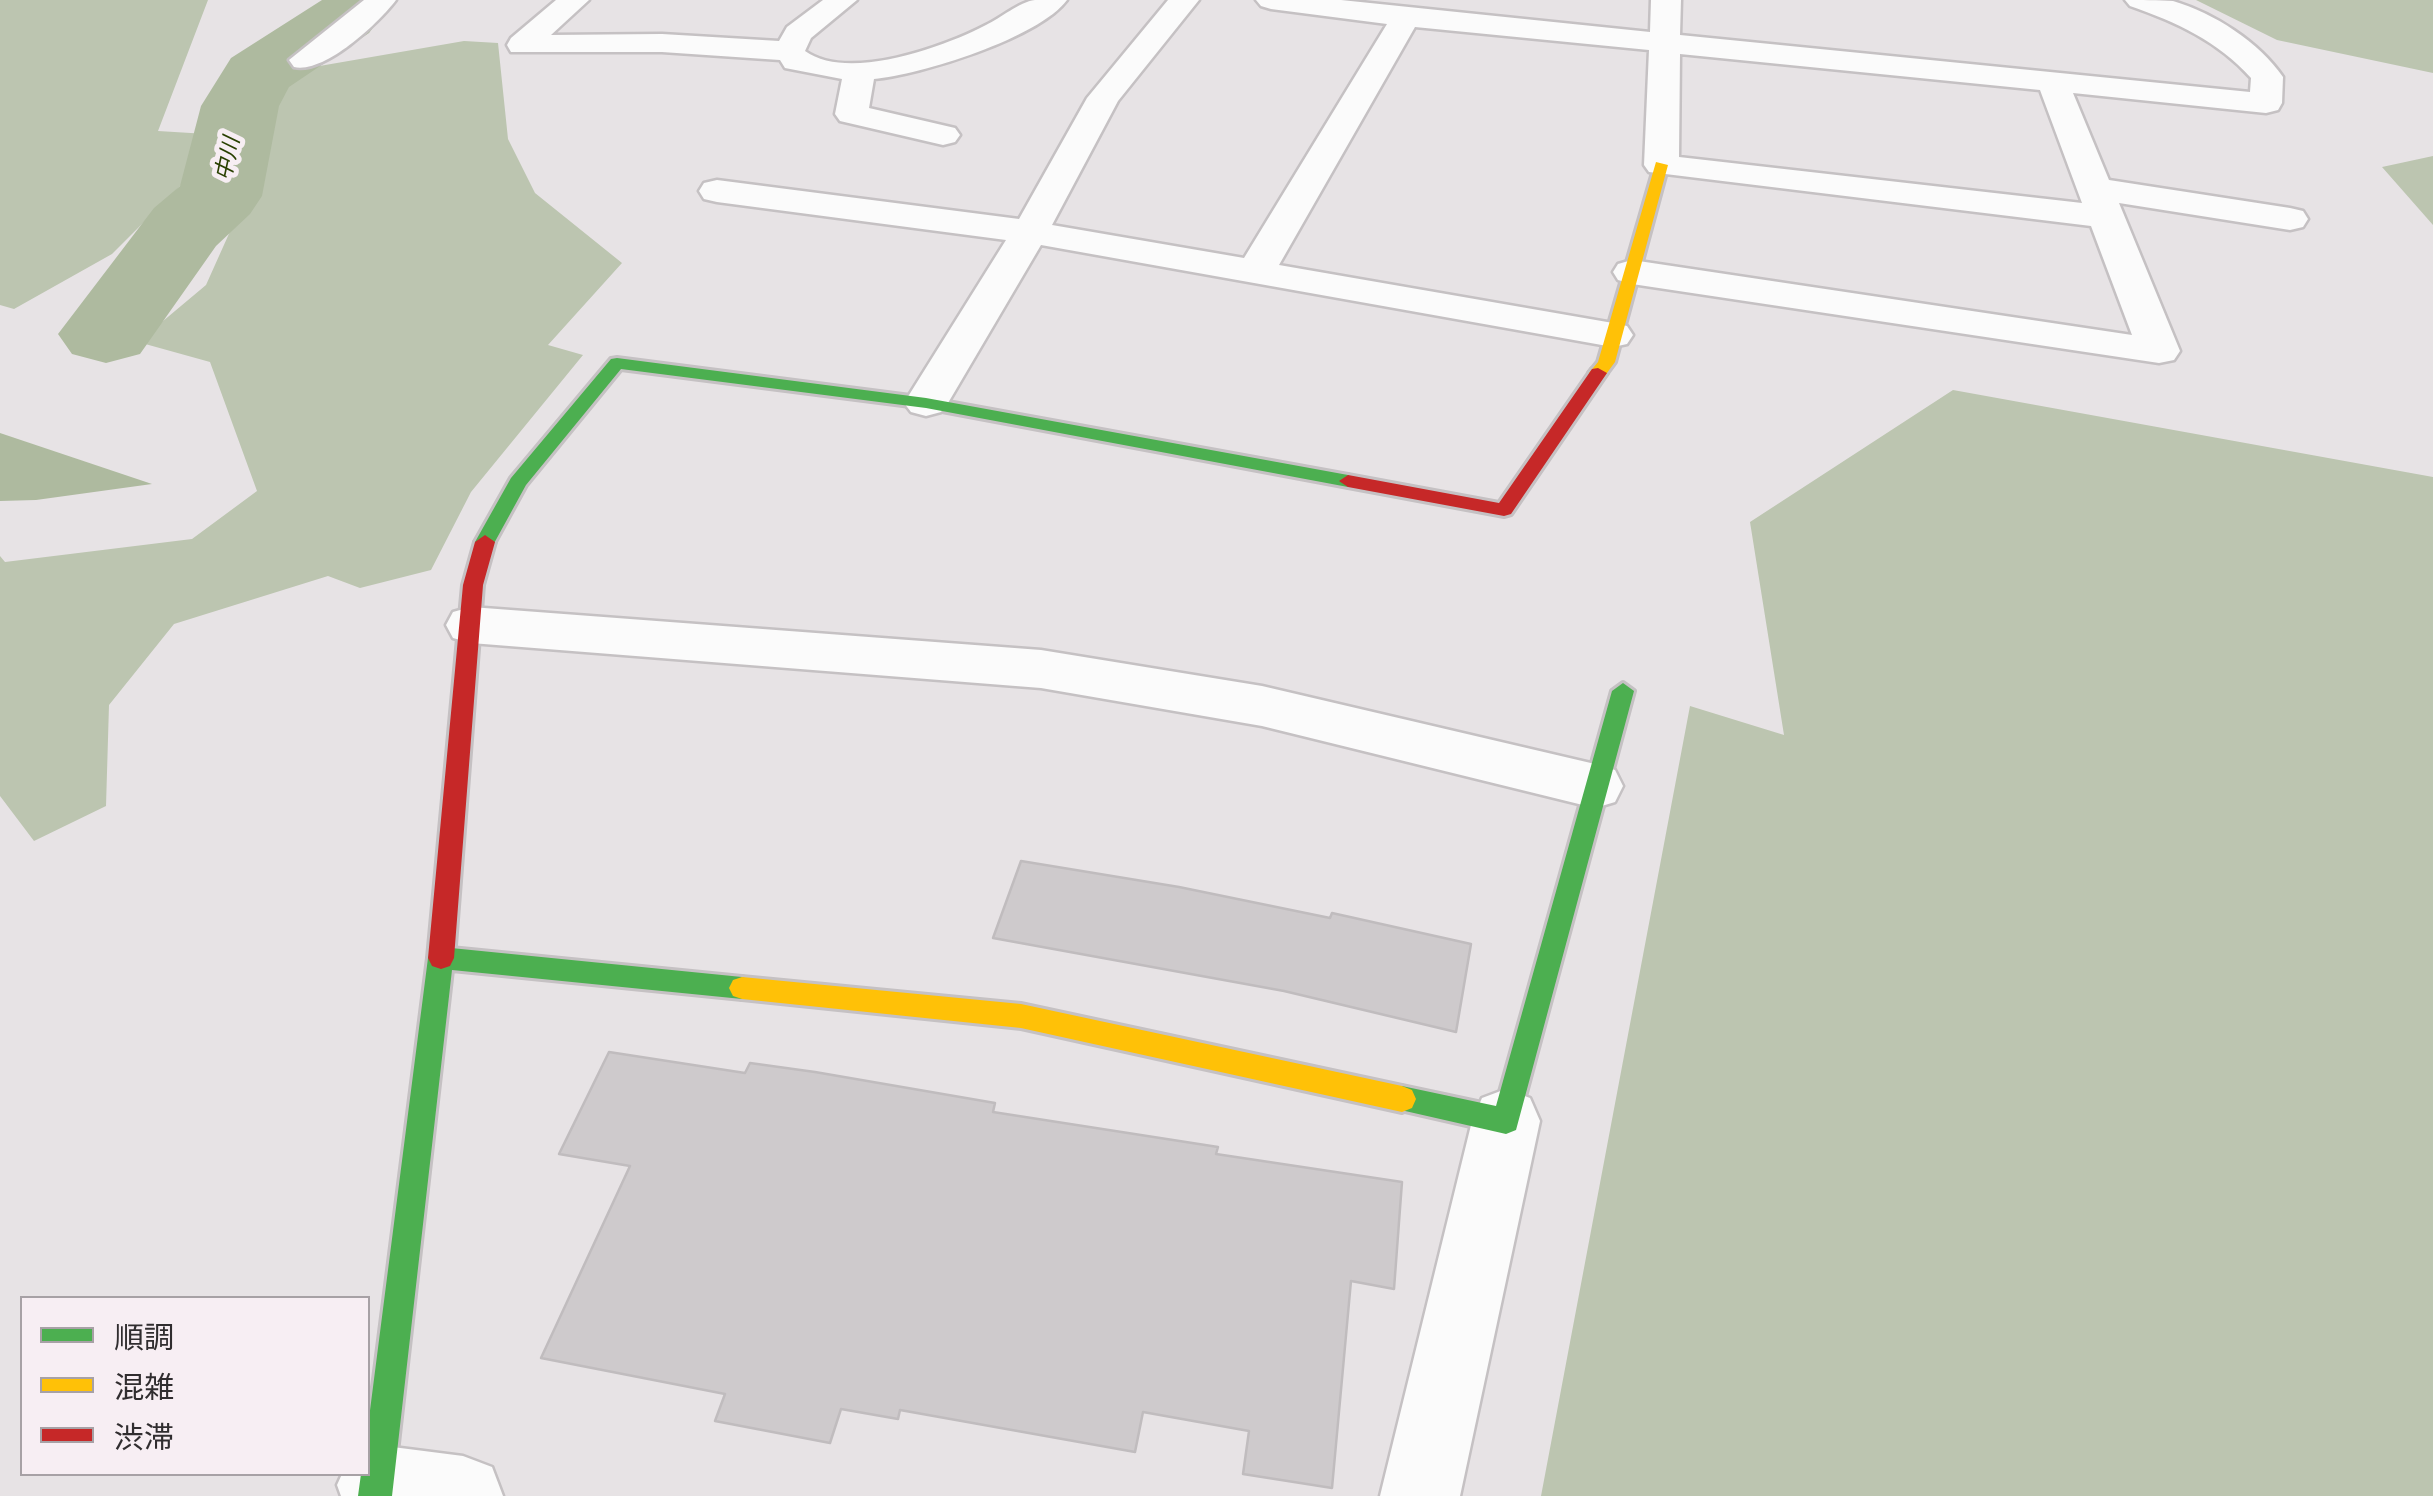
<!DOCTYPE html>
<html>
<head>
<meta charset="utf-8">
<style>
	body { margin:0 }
	#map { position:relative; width:2433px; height:1496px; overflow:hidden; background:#e7e3e5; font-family:Roboto,"Noto Sans JP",sans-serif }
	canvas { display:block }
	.legend { position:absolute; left:20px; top:1296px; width:350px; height:180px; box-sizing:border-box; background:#f7eef3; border:2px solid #a7a1a5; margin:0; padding:12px 18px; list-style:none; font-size:30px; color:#302d2f }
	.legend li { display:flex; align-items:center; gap:20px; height:50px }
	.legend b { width:50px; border:2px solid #a7a1a5 }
</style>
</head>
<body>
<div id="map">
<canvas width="2433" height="1496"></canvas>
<ul class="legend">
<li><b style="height:12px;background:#4caf50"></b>順調</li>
<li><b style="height:12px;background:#ffc107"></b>混雑</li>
<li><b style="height:12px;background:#c62828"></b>渋滞</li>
</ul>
</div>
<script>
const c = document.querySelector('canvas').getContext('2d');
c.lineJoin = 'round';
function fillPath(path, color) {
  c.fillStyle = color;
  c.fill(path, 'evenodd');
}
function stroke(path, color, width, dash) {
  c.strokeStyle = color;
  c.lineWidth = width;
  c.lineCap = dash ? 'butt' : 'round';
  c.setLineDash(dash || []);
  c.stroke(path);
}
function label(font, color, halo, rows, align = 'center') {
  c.font = font + ' Roboto,"Noto Sans JP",sans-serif';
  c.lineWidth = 10;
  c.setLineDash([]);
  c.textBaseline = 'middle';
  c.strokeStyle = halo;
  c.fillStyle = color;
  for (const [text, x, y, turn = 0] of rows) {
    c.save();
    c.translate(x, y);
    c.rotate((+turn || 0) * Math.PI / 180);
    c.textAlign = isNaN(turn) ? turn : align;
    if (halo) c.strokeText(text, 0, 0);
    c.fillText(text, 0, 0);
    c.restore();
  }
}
fillPath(new Path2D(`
	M0 0H208L158 131 207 134 182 184 112 254 14 309 0 305Z
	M2196 0H2433V73L2277 40Z
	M464 41 498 43 508 139 535 193 622 263 548 345 583 355 471 492 431 570 360 588 328 576 174 624 109 705 106 806 34 841 0 796V556L5 562 192 539 257 491 210 362 138 342 206 285 258 169 271 84 308 68Z
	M2433 156V225L2382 167Z
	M1953 390 2433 477V1496H1541L1690 706 1784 735 1750 522Z`), '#bcc5b0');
fillPath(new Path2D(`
	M0 433 152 484 36 500 0 501Z`), '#aeba9f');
fillPath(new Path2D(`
	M322 0H394L369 33 289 87 279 106 262 196 250 214 216 246 140 354 106 363 72 354 58 334 154 208 180 186 201 106 231 58Z`), '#aeba9f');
const building = new Path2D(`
	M1021 861 1179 887 1330 918 1332 913 1471 944 1456 1032 1284 991 993 938Z
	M609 1052 745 1073 750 1063 815 1072 995 1103 993 1112 1218 1147 1216 1154 1402 1182 1394 1289 1351 1281 1332 1488 1243 1474 1249 1431 1143 1412 1135 1452 900 1410 898 1419 841 1409 830 1443 715 1421 725 1394 541 1358 630 1166 559 1154Z`);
fillPath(building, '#cecacc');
stroke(building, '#c0bcbe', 2.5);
const street = new Path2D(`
	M364 0H396C378 24 324 74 294 67L289 60Z
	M556 0H589L551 35 662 34 779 41 787 27 823 0H857L811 38 805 51C848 82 944 47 986 25 1001 18 1019 2 1035 0 1045 0 1056 0 1067 0 1039 38 920 75 874 79L869 108 955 128 960 135 955 142 943 145 840 121 835 114 842 79 785 68 780 60 662 52H511L507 45 511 38Z
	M1168 0H1199L1118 101 1052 225 1244 258 1387 24 1271 9 1261 6 1256 0H1341L1650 32 1651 0H1681L1680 35 2250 92 2251 78C2218 41 2176 22 2130 6L2125 0C2140 0 2159 0 2173 1 2214 13 2259 42 2283 77L2282 103 2278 110 2266 113 2073 93 2109 180 2290 208 2303 211 2308 219 2303 227 2290 230 2119 203 2180 351 2174 360 2159 363 1632 284 1618 280 1613 272 1618 264 1632 260 2132 335 2091 226 1649 172 1644 165 1649 50 1415 27 1279 265 1613 323 1627 326 1633 335 1627 344 1613 347 1041 245 948 403 941 412 926 416 911 412 904 403 1006 240 717 202 704 199 699 191 704 183 717 180 1019 219 1087 98ZM1680 54 2040 90 2082 203 1679 157Z
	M471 607 1041 650 1262 686 1595 764 1615 770 1623 786 1615 802 1595 808 1262 726 1041 688 471 643 453 638 446 625 453 612Z
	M1506 1089 1530 1098 1540 1121 1460 1496H1380L1472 1121 1482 1098Z
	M377 1445 463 1456 492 1467 503 1496H341L337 1485 342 1474H368V1449Z`);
const fast = new Path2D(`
	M617 358 926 398 1348 475 1357 481 1348 487 926 408 621 369 526 485 492 547H478L475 542 511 478 611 359Z
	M1623 683 1634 691 1516 1130 1506 1134 1392 1108 1388 1099 1392 1090 1402 1086 1496 1106 1612 691Z
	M441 947 742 977 751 980 755 988 751 996 742 999 452 970 392 1496H358L361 1474H368V1426L428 958 432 950Z`);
const slow = new Path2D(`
	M1656 162 1668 165 1615 362 1604 377H1592L1589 373 1598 362Z
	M742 977 1021 1004 1402 1086 1412 1090 1416 1099 1412 1108 1402 1112 1021 1028 742 999 733 996 729 988 733 980Z`);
const jam = new Path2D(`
	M1598 368 1607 373 1511 514 1504 516 1348 487 1339 481 1348 475 1499 503 1592 369Z
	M485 535 495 542 483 585 454 958 450 966 441 969 432 966 428 958 463 585 475 542Z`);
stroke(street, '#c5c1c3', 5);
stroke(fast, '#c5c1c3', 6);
stroke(slow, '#c5c1c3', 6);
stroke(jam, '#c5c1c3', 6);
fillPath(street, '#fbfbfb');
fillPath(fast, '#4caf50');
fillPath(slow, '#ffc107');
fillPath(jam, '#c62828');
label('italic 22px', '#294001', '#f7eef3', [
	["中川",229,159,-78]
]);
</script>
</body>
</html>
